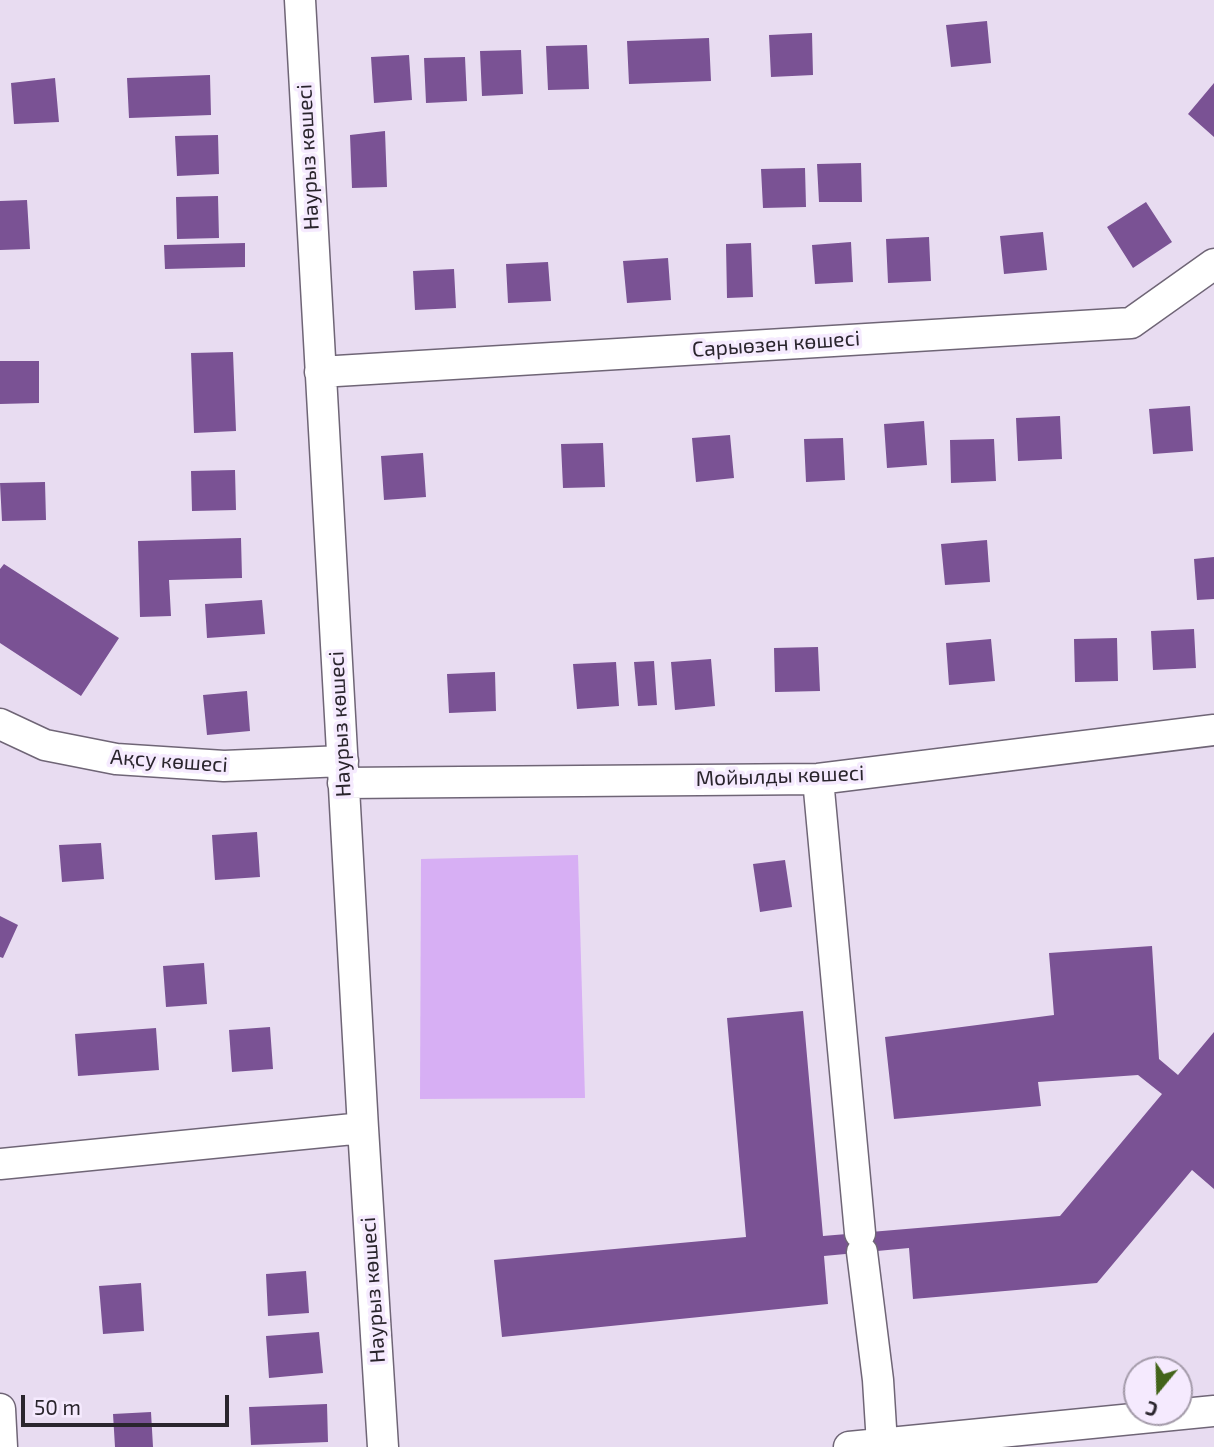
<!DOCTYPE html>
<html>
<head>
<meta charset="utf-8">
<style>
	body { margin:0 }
	#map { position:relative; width:1214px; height:1447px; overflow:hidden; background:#e8dcf1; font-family:"Exo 2",sans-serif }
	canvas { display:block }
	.north { position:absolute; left:1123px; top:1356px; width:70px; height:70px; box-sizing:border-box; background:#f5eafe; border:2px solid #a49baa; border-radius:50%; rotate:199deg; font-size:19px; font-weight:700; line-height:28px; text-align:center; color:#2a252d }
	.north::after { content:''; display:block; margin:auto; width:24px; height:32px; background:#43641a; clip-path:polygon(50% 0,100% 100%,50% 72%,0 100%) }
	.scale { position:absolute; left:21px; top:1395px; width:208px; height:32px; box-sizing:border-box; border:4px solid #2a252d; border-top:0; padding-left:9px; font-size:21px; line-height:24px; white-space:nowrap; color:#2a252d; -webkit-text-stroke:5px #f5eafe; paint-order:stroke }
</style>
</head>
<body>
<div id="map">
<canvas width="1214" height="1447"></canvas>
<div class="north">С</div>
<div class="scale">50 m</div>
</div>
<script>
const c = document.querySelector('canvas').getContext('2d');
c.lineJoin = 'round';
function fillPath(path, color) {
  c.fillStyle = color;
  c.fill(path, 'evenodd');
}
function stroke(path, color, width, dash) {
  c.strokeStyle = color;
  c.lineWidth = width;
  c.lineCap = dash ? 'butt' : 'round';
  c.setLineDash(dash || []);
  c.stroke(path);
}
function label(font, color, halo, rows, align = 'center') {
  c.font = font + ' "Exo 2",sans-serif';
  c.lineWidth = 7;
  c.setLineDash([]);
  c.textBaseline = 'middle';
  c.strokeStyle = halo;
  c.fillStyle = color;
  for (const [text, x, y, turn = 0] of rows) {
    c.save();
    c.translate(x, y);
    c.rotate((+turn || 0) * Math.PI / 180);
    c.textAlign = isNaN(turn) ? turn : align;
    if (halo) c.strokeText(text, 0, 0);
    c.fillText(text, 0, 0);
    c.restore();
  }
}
fillPath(new Path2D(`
	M578 855 585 1098 420 1099 421 859Z`), '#d7aff4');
fillPath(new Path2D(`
	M987 21 991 63 951 67 946 25Z
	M812 33 813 75 771 77 769 35Z
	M709 38 711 81 629 84 627 41Z
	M587 45 589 89 548 90 546 46Z
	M521 50 523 94 482 96 480 51Z
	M409 55 412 100 374 103 371 57Z
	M465 57 467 101 426 103 424 58Z
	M210 75 211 115 129 118 127 78Z
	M55 78 59 122 14 124 11 83Z
	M1214 83V137L1188 114Z
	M385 131 387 187 352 188 350 135Z
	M218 135 219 174 177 176 175 136Z
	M861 163 862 202H819L817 164Z
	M805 168 806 207 763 208 761 169Z
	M218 196 219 238 177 239 176 197Z
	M27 200 30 249 0 250V201Z
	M1146 202 1172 242 1133 268 1107 227Z
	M1043 232 1047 270 1004 274 1000 236Z
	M929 237 931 281 888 283 886 239Z
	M851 242 853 282 815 284 812 245Z
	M245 243V267L165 269 164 245Z
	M751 243 753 297 727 298 726 244Z
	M668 258 671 300 627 303 623 261Z
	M548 262 551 301 508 303 506 264Z
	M454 269 456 308 415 310 413 271Z
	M233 352 236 431 194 433 191 353Z
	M0 361H39V403L0 404Z
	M1190 406 1193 451 1153 454 1149 409Z
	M1060 416 1062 459 1018 461 1016 418Z
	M924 421 927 465 887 468 884 424Z
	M730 435 734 478 696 482 692 438Z
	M843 438 845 480 806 482 804 439Z
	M994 439 996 481 951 483 950 440Z
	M603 443 605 487 563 488 561 444Z
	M423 453 426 497 384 500 381 456Z
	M235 470 236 510 192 511 191 471Z
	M45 482 46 520 2 521 0 483Z
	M241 538 242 578 169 580 171 616 140 617 138 541Z
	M987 540 990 582 945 585 941 544Z
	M1214 557V599L1197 600 1194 559Z
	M4 564 119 638 81 696 0 643V569Z
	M262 600 265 634 207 638 205 604Z
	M1194 629 1196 668 1153 670 1151 631Z
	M1117 638 1118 681 1075 682 1074 639Z
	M991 639 995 681 949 685 946 643Z
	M818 647 820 691 775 692 774 648Z
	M711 659 715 706 675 710 671 662Z
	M654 661 657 705 638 706 634 662Z
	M616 662 619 706 577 709 573 664Z
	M495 672 496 711 449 713 447 674Z
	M247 691 250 731 207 735 203 695Z
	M257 832 260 877 215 880 212 835Z
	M101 843 104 879 62 882 59 845Z
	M785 860 792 907 760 912 753 864Z
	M0 916 18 925 3 958 0 957Z
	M1152 946 1159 1059 1178 1075 1214 1032V1189L1192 1170 1097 1283 913 1299 909 1248 824 1256 828 1304 502 1337 494 1260 746 1237 727 1018 803 1011 823 1236 1060 1216 1162 1094 1138 1075 1038 1082 1041 1106 894 1119 885 1037 1054 1015 1049 953Z
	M204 963 207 1004 166 1007 163 966Z
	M270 1027 273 1069 232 1072 229 1030Z
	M156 1028 159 1070 78 1076 75 1034Z
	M306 1271 309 1313 268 1316 266 1274Z
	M141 1283 144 1331 103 1334 99 1286Z
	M319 1332 323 1373 269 1378 266 1336Z
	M327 1404 328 1442 251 1445 249 1407Z
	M151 1412 153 1447H115L113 1414Z`), '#7a5294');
const minor = new Path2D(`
	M300 0 363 1128 383 1447
	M320 372 1131 323 1214 264
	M0 724 45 745 116 759 224 766 343 761
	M818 779 860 1233
	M343 783 818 779 1214 730
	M0 1164 363 1128
	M862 1252 878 1380 882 1444
	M0 1409 2 1447
	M849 1447 1214 1411`);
stroke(minor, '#6f6576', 33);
stroke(minor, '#fff', 30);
label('21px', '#2a252d', '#f5eafe', [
	["Наурыз көшесі",308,157,-93],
	["Сарыөзен көшесі",776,344,-4],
	["Наурыз көшесі",340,724,-93],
	["Ақсу көшесі",169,761,4],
	["Мойылды көшесі",780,776,-2],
	["Наурыз көшесі",373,1290,-94]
]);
</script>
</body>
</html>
